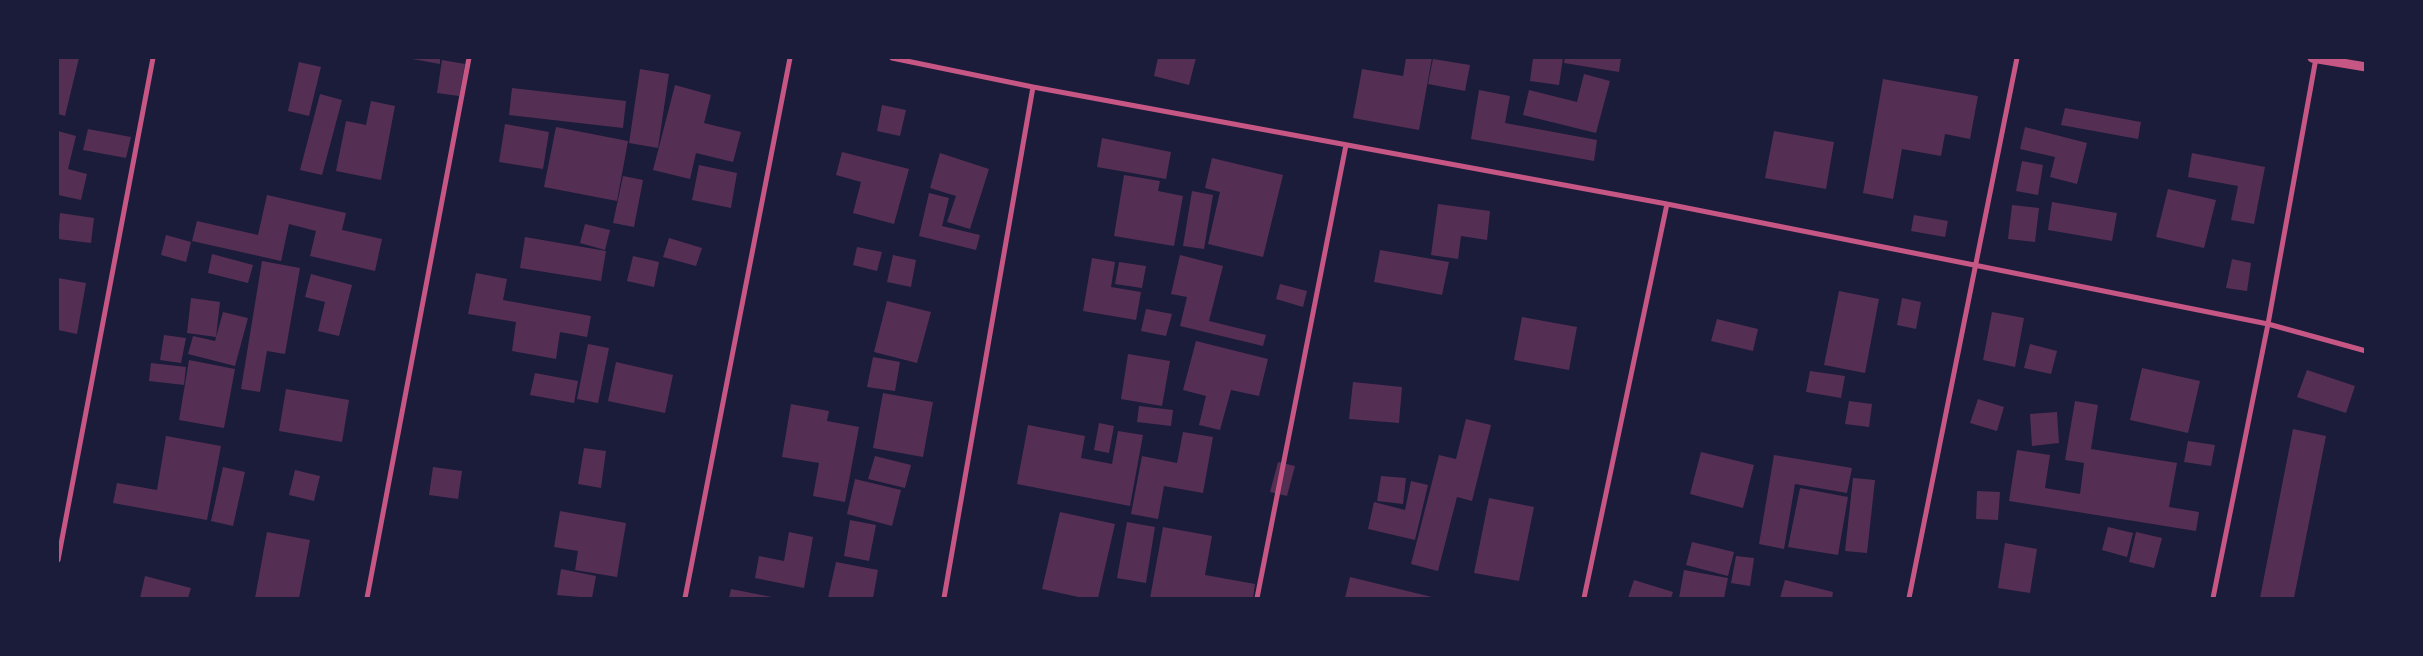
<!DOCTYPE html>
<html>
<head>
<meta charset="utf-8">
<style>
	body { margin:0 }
	#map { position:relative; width:2423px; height:656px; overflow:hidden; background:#1b1b3a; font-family:Jost,sans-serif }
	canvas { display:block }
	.frame { position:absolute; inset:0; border:59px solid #1b1b3a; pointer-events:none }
</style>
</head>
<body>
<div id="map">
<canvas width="2423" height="656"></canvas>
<div class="frame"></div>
</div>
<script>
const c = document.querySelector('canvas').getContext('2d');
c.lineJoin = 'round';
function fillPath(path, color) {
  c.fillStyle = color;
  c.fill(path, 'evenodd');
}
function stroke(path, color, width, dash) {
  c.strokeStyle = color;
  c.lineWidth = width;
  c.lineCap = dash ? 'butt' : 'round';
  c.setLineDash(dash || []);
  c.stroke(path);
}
fillPath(new Path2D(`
	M58 58H79L65 116 58 114Z
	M407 58H440V64Z
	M1158 58H1196L1189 85 1154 76Z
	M1406 58H1432L1419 130 1353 118 1362 69 1403 76Z
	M1533 58H1563L1559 85 1530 81Z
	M1565 58H1621L1619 72 1564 63Z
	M1433 59 1470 65 1465 91 1428 84Z
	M442 60 465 64 459 96 437 93Z
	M299 62 321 67 309 116 288 111Z
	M640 69 669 74 658 148 629 143Z
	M1584 74 1610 81 1596 133 1523 115 1529 90 1577 102Z
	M1883 79 1978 96 1970 139 1945 134 1941 156 1902 149 1893 199 1863 193Z
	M675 85 711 95 704 123 741 132 733 162 696 153 690 179 653 170Z
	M512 88 626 101 623 128 509 115Z
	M1479 90 1510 96 1505 123 1597 140 1594 161 1471 139Z
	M320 94 342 100 322 175 300 170Z
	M371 101 395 106 381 180 336 171 346 121 366 125Z
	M882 105 906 110 900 136 877 131Z
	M2065 108 2141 122 2138 139 2061 125Z
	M505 124 549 132 543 169 499 162Z
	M556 127 628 141 617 201 544 187Z
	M2025 127 2087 143 2077 184 2050 177 2055 157 2020 149Z
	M88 129 131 137 126 158 83 150Z
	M58 131 76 136 68 169 87 174 81 200 58 195Z
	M1774 131 1834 142 1826 189 1765 178Z
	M1102 138 1171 152 1166 179 1097 167Z
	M842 152 909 169 894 224 853 213 861 182 836 175Z
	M940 153 989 169 970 229 947 222 956 196 930 188Z
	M2192 153 2265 167 2254 224 2231 220 2238 186 2188 177Z
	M1212 158 1283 175 1263 257 1208 244 1220 192 1205 188Z
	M2022 161 2043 165 2038 195 2016 191Z
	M699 165 737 173 731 208 692 200Z
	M1124 175 1160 181 1158 191 1183 196 1174 246 1114 236Z
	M623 176 643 180 634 227 613 223Z
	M2168 189 2216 200 2204 248 2156 237Z
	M1192 191 1213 195 1204 249 1183 246Z
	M929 193 949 198 942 226 980 235 976 250 919 236Z
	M267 195 346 213 342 230 382 239 375 271 310 256 316 231 289 224 281 261 192 241 197 221 258 235Z
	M2052 202 2117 213 2112 241 2048 230Z
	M1438 204 1490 211 1487 240 1461 236 1458 259 1431 255Z
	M2012 205 2039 208 2035 242 2008 239Z
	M60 213 94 218 91 243 58 239Z
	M1914 215 1948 221 1945 237 1911 231Z
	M585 224 610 230 605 250 580 243Z
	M166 235 191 242 186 262 161 255Z
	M525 237 606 251 601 281 520 268Z
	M669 238 702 248 696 266 663 257Z
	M857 247 882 252 877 271 853 265Z
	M1380 250 1449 262 1442 295 1374 282Z
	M212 254 253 265 248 283 208 273Z
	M893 255 916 260 911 287 887 282Z
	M1180 255 1223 266 1209 321 1266 335 1263 346 1180 326 1187 297 1171 294Z
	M633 256 659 262 654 287 627 281Z
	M1092 258 1115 262 1111 287 1141 292 1136 320 1083 311Z
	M2232 259 2251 263 2247 291 2226 288Z
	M262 261 300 268 285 354 267 351 260 392 241 389Z
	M1119 262 1146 266 1142 288 1115 284Z
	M476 273 507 279 503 300 591 316 587 337 560 332 556 359 512 351 516 322 468 314Z
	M311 274 352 285 339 336 318 331 325 302 305 297Z
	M58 278 86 283 77 334 58 330Z
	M1280 284 1307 291 1303 307 1276 299Z
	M1839 291 1879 299 1865 373 1824 365Z
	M191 298 220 302 216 337 187 333Z
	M1902 298 1921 302 1916 329 1897 325Z
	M887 301 931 312 917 363 874 352Z
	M1146 309 1172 314 1166 336 1141 331Z
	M223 312 248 318 235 366 188 354 193 336 215 341Z
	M1992 312 2024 318 2015 367 1983 360Z
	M1522 317 1577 327 1569 370 1514 360Z
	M1717 319 1758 329 1753 351 1711 341Z
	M164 335 186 338 181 363 160 360Z
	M1196 341 1268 359 1259 396 1231 390 1220 430 1199 425 1206 396 1183 390Z
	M588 344 609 348 598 403 577 399Z
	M2030 344 2057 351 2051 374 2024 368Z
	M1128 354 1170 361 1162 406 1121 399Z
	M873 357 900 362 895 391 867 387Z
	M189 360 235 369 224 428 179 420Z
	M616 362 673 375 665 413 608 401Z
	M151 363 186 367 184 385 149 381Z
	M2142 368 2200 381 2188 433 2130 420Z
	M2307 370 2355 386 2346 413 2297 397Z
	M1810 371 1845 376 1841 398 1806 392Z
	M535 373 578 381 574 403 530 395Z
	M1353 382 1402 387 1399 423 1349 419Z
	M286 389 349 400 342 442 279 431Z
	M883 393 933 402 923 457 873 448Z
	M1978 399 2004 407 1997 431 1970 423Z
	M1849 401 1872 404 1869 427 1845 424Z
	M2075 401 2098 405 2091 449 2177 463 2169 507 2199 512 2196 531 2009 501 2017 450 2050 455 2045 488 2080 494 2084 463 2065 460Z
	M791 404 829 411 827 421 859 427 845 502 813 496 819 463 782 457Z
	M1139 406 1173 410 1171 426 1137 422Z
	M2057 412 2059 443 2032 446 2030 414Z
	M1466 419 1491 425 1472 501 1457 497 1438 571 1411 564 1439 455 1456 459Z
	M1099 423 1114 426 1109 453 1094 450Z
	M1028 425 1085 436 1081 458 1112 464 1118 431 1143 435 1130 506 1017 484Z
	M2293 429 2326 436 2294 598H2260Z
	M1183 432 1213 437 1203 493 1164 486 1158 519 1131 514 1142 456 1177 463Z
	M166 436 221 446 207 520 113 503 117 483 157 490Z
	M2188 441 2215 445 2211 466 2184 462Z
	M584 448 606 451 601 488 578 484Z
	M1701 452 1754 465 1743 508 1690 494Z
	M1774 455 1852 468 1847 493 1795 484 1784 549 1759 544Z
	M875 456 911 465 905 488 868 479Z
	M1278 462 1295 466 1287 496 1270 492Z
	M223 467 245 472 233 526 211 521Z
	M433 467 462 471 458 499 429 495Z
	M295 470 320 476 314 501 289 495Z
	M1381 476 1406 478 1403 504 1377 501Z
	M1853 478 1875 480 1867 553 1845 551Z
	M855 479 901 490 892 526 847 514Z
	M1411 481 1428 485 1415 540 1368 529 1374 502 1405 510Z
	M1800 488 1848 497 1838 555 1788 547Z
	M1977 491 2000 492 1998 520 1976 519Z
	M1489 498 1534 507 1519 581 1474 573Z
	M560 511 626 523 617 577 575 570 578 551 554 547Z
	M1060 512 1115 524 1098 598H1083L1042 589Z
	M850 520 876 525 869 561 844 556Z
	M1127 522 1155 527 1146 583 1117 578Z
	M1163 527 1212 536 1205 575 1255 584 1253 598H1150Z
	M2108 527 2133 533 2127 557 2102 550Z
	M267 532 310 540 299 598H255Z
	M789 532 813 537 804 588 755 578 759 556 784 561Z
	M2136 532 2162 538 2154 568 2129 562Z
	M1692 542 1734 552 1728 576 1686 565Z
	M2005 543 2037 549 2030 593 1998 588Z
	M1736 556 1754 558 1750 586 1731 583Z
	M836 562 878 570 873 598H828Z
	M561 569 596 576 592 598 557 595Z
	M1684 570 1728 578 1724 598H1679Z
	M145 576 191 588 188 598H140Z
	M1350 577 1436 598H1345Z
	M1634 580 1673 592 1671 598H1628Z
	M1785 580 1833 592 1832 598H1780Z
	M731 589 777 598H729Z`), '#542f53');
stroke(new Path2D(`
	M892 58 1033 87 1667 204 1974 265 2268 324 2366 351
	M58 560 153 58
	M367 598 469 58
	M685 598 790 58
	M944 598 1033 87
	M1257 598 1346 145
	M1584 598 1667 204
	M1909 598 2017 58
	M2213 598 2268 324 2316 58`), '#c65784', 5);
stroke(new Path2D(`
	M2312 58 2366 67`), '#c65784', 9);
</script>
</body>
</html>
